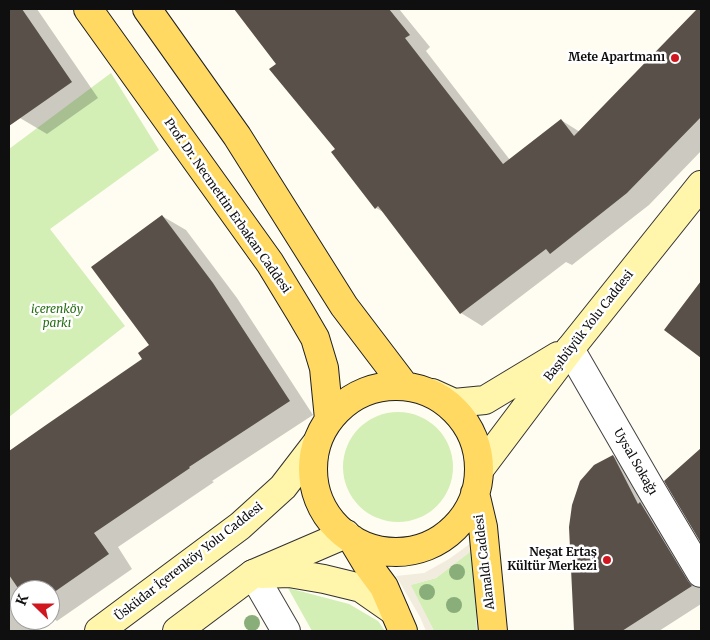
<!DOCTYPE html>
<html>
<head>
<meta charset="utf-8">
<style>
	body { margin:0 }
	#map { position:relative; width:710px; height:640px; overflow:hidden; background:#fffcf1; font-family:Merriweather,serif }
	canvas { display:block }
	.frame { position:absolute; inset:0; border:10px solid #0f0f0f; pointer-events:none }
	.north { position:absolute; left:10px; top:580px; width:50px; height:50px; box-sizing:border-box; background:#fff; border:1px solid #9f9f9f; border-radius:50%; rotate:292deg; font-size:14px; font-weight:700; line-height:20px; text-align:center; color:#0f0f0f }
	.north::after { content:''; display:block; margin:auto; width:18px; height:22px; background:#d0171f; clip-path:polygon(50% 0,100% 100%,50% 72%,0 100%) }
</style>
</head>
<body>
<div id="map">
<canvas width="710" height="640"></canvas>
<div class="frame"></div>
<div class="north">K</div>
</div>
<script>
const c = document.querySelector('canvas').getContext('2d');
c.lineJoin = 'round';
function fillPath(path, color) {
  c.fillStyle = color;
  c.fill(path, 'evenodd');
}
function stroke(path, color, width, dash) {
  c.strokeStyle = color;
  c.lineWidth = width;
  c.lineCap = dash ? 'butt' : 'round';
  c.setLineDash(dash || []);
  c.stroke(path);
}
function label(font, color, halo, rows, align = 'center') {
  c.font = font + ' Merriweather,serif';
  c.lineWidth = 5;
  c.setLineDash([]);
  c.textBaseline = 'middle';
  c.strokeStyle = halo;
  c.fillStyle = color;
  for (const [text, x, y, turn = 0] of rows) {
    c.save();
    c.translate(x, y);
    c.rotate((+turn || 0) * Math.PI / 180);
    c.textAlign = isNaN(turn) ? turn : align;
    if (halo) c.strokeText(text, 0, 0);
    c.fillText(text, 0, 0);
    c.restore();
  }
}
fillPath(new Path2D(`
	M111 73 159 150 50 229 125 326 9 417V149Z
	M343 467a55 55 0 1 1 110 0a55 55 0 1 1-110 0Z
	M473 549 477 631H434L410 585 436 578Z
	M288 588 349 604 378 621 385 631H312Z`), '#d3efb6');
fillPath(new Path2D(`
	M478 538 484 631H477L473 550 436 578 411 585 434 631H426L420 617 396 576 424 573 449 559Z`), '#f1ecde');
fillPath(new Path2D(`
	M9 9H37L98 98 47 134 20 118 9 102Z
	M235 9H399L430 47 426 51 510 160 561 120 580 132 699 9H701V151L649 205 572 265 566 262 482 326 461 313 385 213 376 208 277 64Z
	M162 216 186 230 237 298 313 415 212 481 214 482 118 547 132 569 57 621 54 619 37 631H9V452L144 360 151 346ZM20 590H50V620H20Z
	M701 283V356L666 330Z
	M701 450V540L666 481Z
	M613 456 633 468 701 583V604L659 631H575L570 527Z`), '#0003');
fillPath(new Path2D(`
	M9 9H22L72 82 9 126Z
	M234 9H389L410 35 405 38 503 164 561 119 574 136 697 9H701V117L627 193 550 254 546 249 460 314 378 206 375 209 331 152 335 149 269 69 276 64Z
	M162 215 213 283 290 401 189 467 190 468 94 533 109 554 50 595V590H20V591L9 575V451L46 425 142 359 138 353 149 345 91 267Z
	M701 281V358L664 330Z
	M701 448V543L664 481Z
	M613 455 638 504 640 502 688 581 692 586 622 631H574L569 527 572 505 580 481 594 465Z`), '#59504a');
const minor = new Path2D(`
	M570 349 648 484 701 573
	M253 574 286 631`);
const secondary = new Path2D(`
	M432 393 454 403 485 400 558 356
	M479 470 570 349 701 185
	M262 574 289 573 324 579 361 588 394 611
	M99 631 240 526 283 487 316 444
	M177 631 253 574 346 534`);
const primary = new Path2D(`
	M88 9 270 263 301 314 315 338 324 368 329 419
	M147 9 237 136 344 306 404 385
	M313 469a83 83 0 1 1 166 0a83 83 0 1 1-166 0Z
	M475 493 483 527 493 631
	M352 539 367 564 384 587 403 631`);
stroke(minor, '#424242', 30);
stroke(secondary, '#313131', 30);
stroke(primary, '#202020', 30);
stroke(minor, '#fff', 28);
stroke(secondary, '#fff6ac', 28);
stroke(primary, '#ffd961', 28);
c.fillStyle = '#89ae79';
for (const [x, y] of [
	[457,572],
	[427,592],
	[454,605],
	[252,623]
]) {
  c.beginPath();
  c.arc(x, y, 8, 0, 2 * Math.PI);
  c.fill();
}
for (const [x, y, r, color] of [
	[675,58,5,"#d0171f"],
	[607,560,5,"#d0171f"]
]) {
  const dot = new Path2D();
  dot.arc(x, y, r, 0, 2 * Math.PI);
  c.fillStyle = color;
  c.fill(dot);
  stroke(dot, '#fff', 2);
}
label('bold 12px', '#0f0f0f', '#fff', [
	["Mete Apartmanı",665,58],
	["Neşat Ertaş",597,553],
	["Kültür Merkezi",597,567]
], 'right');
label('12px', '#0f0f0f', '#fff', [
	["Prof. Dr. Necmettin Erbakan Caddesi",227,206,55],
	["Başıbüyük Yolu Caddesi",589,326,-52],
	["Uysal Sokağı",635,462,60],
	["Üsküdar İçerenköy Yolu Caddesi",189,562,-38],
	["Alanaldı Caddesi",485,562,-97]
]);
label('italic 12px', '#296f17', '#fff', [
	["içerenköy",57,310],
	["parkı",57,324]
]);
</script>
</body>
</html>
